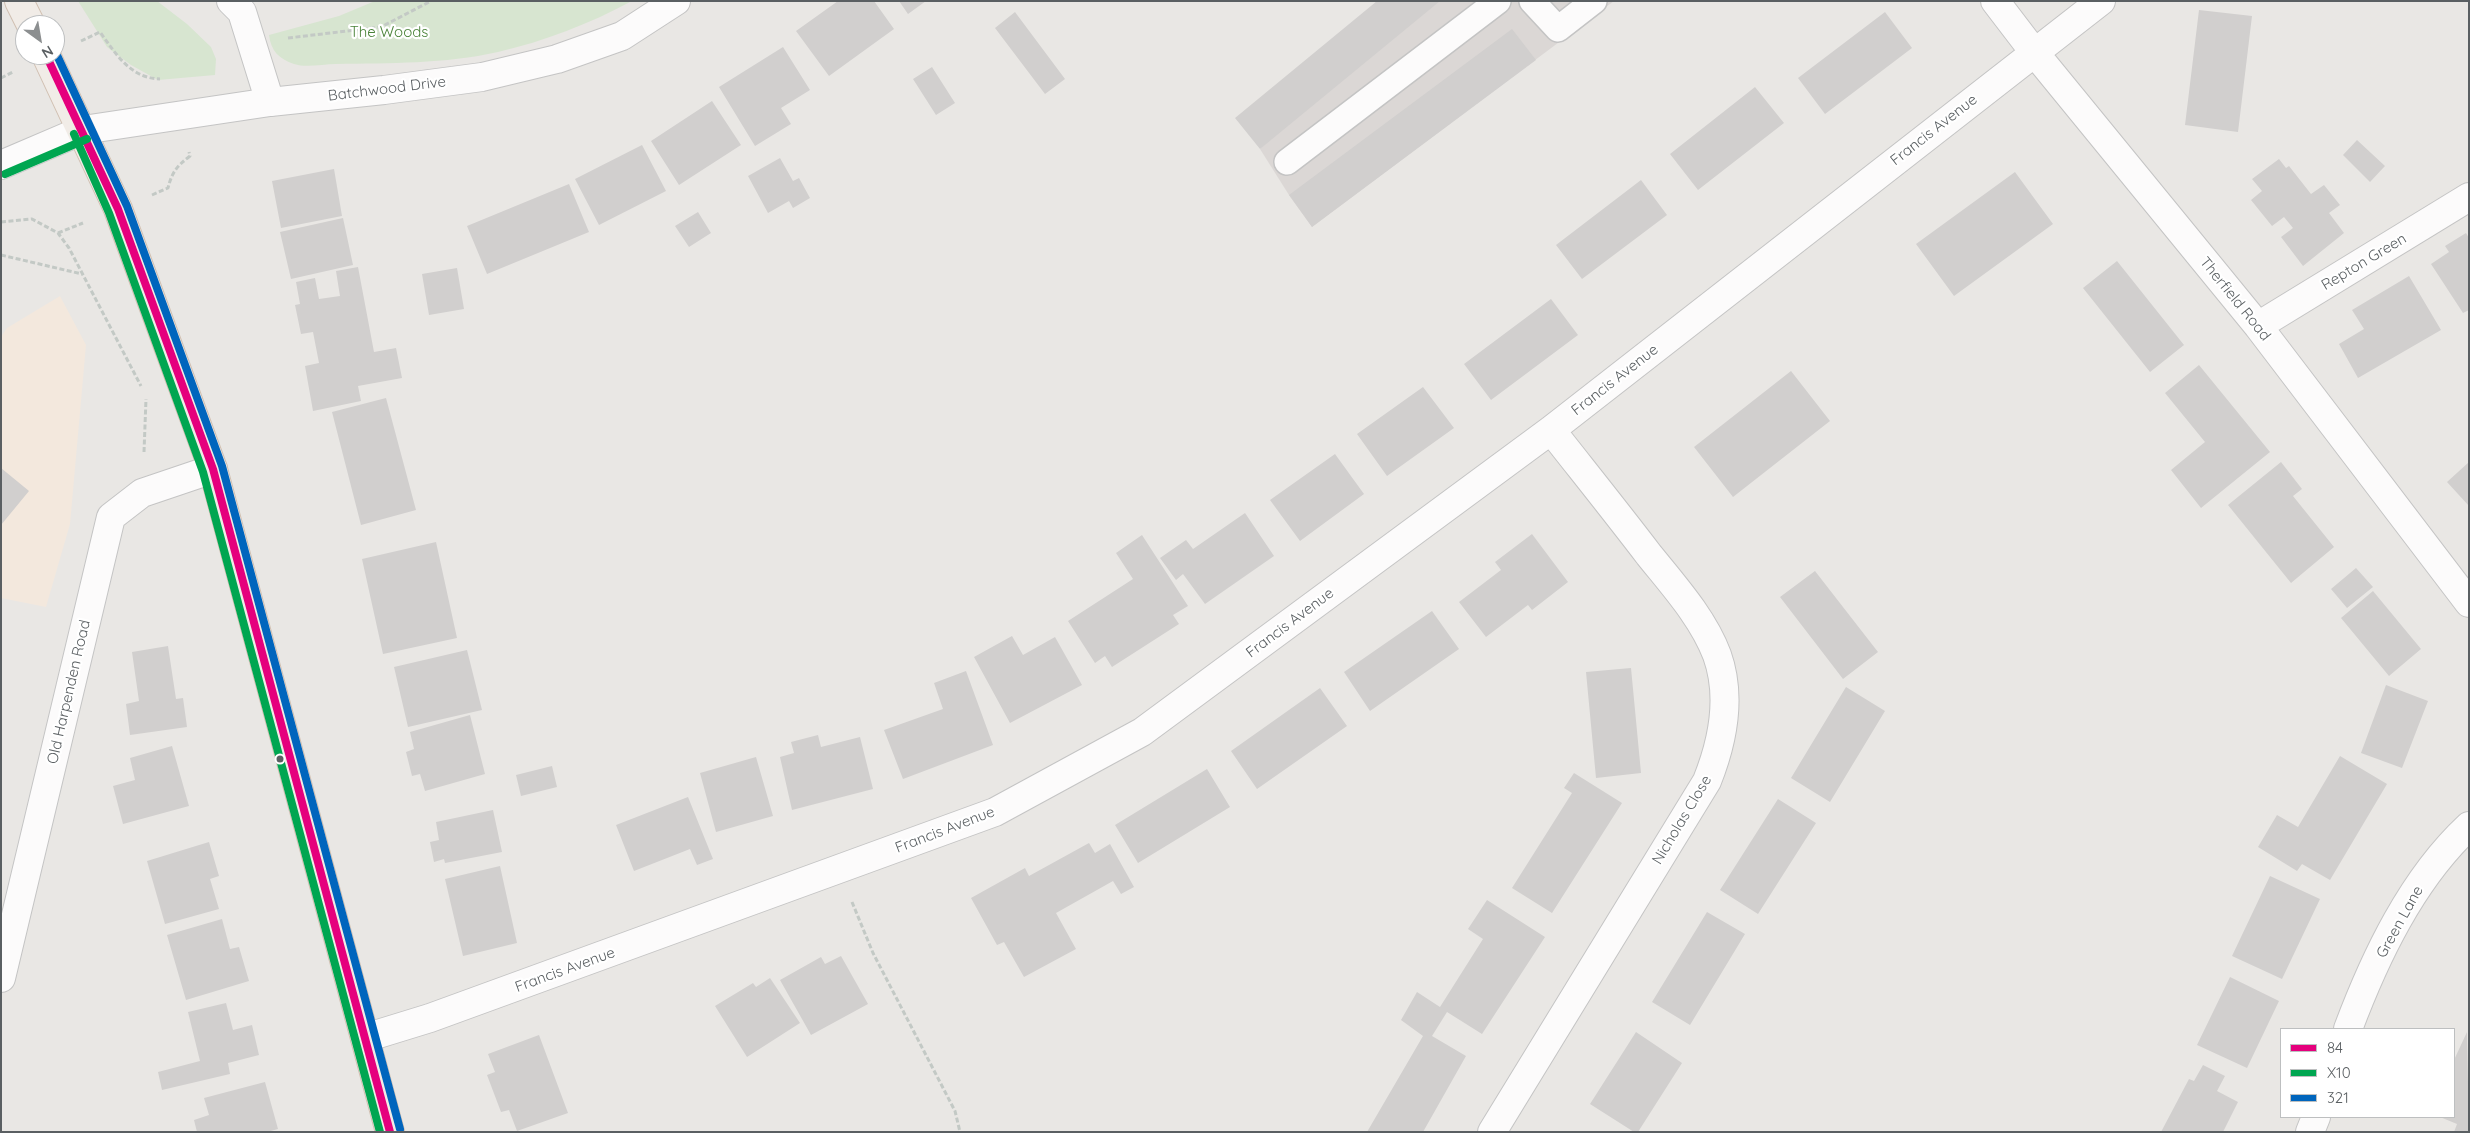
<!DOCTYPE html>
<html>
<head>
<meta charset="utf-8">
<style>
	body { margin:0 }
	#map { position:relative; width:2470px; height:1133px; overflow:hidden; background:#e9e7e4; font-family:Quicksand,sans-serif }
	canvas { display:block }
	.frame { position:absolute; inset:0; border:2px solid #5a5f62; pointer-events:none }
	.legend { position:absolute; left:2280px; top:1028px; width:175px; height:90px; box-sizing:border-box; background:#fff; border:1px solid #bdbfc0; margin:0; padding:6px 9px; list-style:none; font-size:15px; color:#5a5f62 }
	.legend li { display:flex; align-items:center; gap:10px; height:25px }
	.legend b { width:25px; border:1px solid #bdbfc0 }
	.north { position:absolute; left:15px; top:15px; width:50px; height:50px; box-sizing:border-box; background:#fff; border:1px solid #bdbfc0; border-radius:50%; rotate:148deg; font-size:14px; font-weight:700; line-height:20px; text-align:center; color:#5a5f62 }
	.north::after { content:''; display:block; margin:auto; width:18px; height:22px; background:#8c8f90; clip-path:polygon(50% 0,100% 100%,50% 72%,0 100%) }
</style>
</head>
<body>
<div id="map">
<canvas width="2470" height="1133"></canvas>
<div class="frame"></div>
<ul class="legend">
<li><b style="height:6px;background:#e5007d"></b>84</li>
<li><b style="height:6px;background:#00a651"></b>X10</li>
<li><b style="height:6px;background:#0065bd"></b>321</li>
</ul>
<div class="north">N</div>
</div>
<script>
const c = document.querySelector('canvas').getContext('2d');
c.lineJoin = 'round';
function fillPath(path, color) {
  c.fillStyle = color;
  c.fill(path, 'evenodd');
}
function stroke(path, color, width, dash) {
  c.strokeStyle = color;
  c.lineWidth = width;
  c.lineCap = dash ? 'butt' : 'round';
  c.setLineDash(dash || []);
  c.stroke(path);
}
function label(font, color, halo, rows, align = 'center') {
  c.font = font + ' Quicksand,sans-serif';
  c.lineWidth = 4.5;
  c.setLineDash([]);
  c.textBaseline = 'middle';
  c.strokeStyle = halo;
  c.fillStyle = color;
  for (const [text, x, y, turn = 0] of rows) {
    c.save();
    c.translate(x, y);
    c.rotate((+turn || 0) * Math.PI / 180);
    c.textAlign = isNaN(turn) ? turn : align;
    if (halo) c.strokeText(text, 0, 0);
    c.fillText(text, 0, 0);
    c.restore();
  }
}
fillPath(new Path2D(`
	M60 296 86 345 70 524 46 607 1 598V337L7 328Z`), '#f3e8dd');
fillPath(new Path2D(`
	M1377 1H1614L1312 227 1289 195 1260 149Z`), '#dbd7d5');
fillPath(new Path2D(`
	M78 1H157L187 24 211 47 216 59 215 75 158 80 131 65 107 47Z
	M375 1H632C589 24 545 41 498 52 445 64 389 63 336 64 323 64 306 68 294 64 279 59 271 51 269 35L339 16Z`), '#d7e5d0');
fillPath(new Path2D(`
	M838 1H874L894 29 829 76 796 31Z
	M899 1H926L908 14Z
	M1377 1H1440L1260 149 1235 118Z
	M2199 10 2252 16 2238 132 2185 125Z
	M1015 12 1065 79 1045 94 995 28Z
	M1885 12 1912 48 1825 114 1798 78Z
	M1512 29 1536 60 1312 227 1289 195Z
	M783 47 810 90 781 108 791 124 755 146 719 87Z
	M932 67 955 103 936 115 913 79Z
	M1755 87 1784 123 1698 190 1670 154Z
	M712 101 741 145 679 185 651 141Z
	M2357 140 2385 166 2370 182 2343 155Z
	M642 145 666 191 599 225 575 179Z
	M780 158 793 181 799 178 810 198 793 208 789 201 768 213 748 176Z
	M2279 159 2286 168 2289 166 2311 194 2324 185 2340 205 2329 213 2344 233 2303 266 2281 237 2293 228 2284 217 2272 226 2251 200 2262 191 2252 179Z
	M334 169 342 216 281 228 272 181Z
	M2015 172 2053 224 1954 296 1916 244Z
	M1641 180 1667 215 1582 279 1556 245Z
	M569 184 589 232 487 274 467 226Z
	M698 212 711 233 689 247 675 226Z
	M343 218 353 265 291 279 280 232Z
	M2466 233 2469 238V310L2463 313 2431 264 2449 252 2445 246Z
	M2117 261 2184 345 2150 372 2083 288Z
	M358 267 374 352 396 348 402 378 358 386 361 401 313 411 305 366 319 363 313 332 301 334 295 305 300 304 296 282 315 278 319 299 340 296 336 271Z
	M457 268 464 309 429 315 422 274Z
	M2409 276 2441 330 2358 378 2339 344 2364 329 2352 310Z
	M1551 299 1578 335 1491 400 1464 364Z
	M2199 365 2270 452 2201 508 2171 470 2205 442 2165 393Z
	M1791 371 1830 421 1733 497 1694 447Z
	M1423 387 1454 428 1387 476 1357 434Z
	M386 398 416 510 361 525 332 412Z
	M1335 454 1364 494 1300 541 1270 500Z
	M2281 462 2302 489 2293 496 2334 547 2291 583 2228 505Z
	M2469 462V506L2447 482Z
	M1 468 29 491 1 525Z
	M1245 513 1274 556 1205 604 1183 574 1176 580 1160 558 1186 540 1193 549Z
	M1532 534 1568 582 1532 610 1528 605 1486 637 1459 602 1501 570 1495 562Z
	M1142 535 1188 606 1173 615 1179 624 1112 667 1105 656 1095 663 1068 621 1133 579 1116 553Z
	M436 542 457 638 383 654 362 559Z
	M2356 568 2373 587 2347 608 2331 589Z
	M1815 571 1878 652 1843 679 1780 597Z
	M2373 591 2421 649 2389 676 2341 618Z
	M1432 611 1459 649 1370 711 1344 672Z
	M1012 636 1023 655 1055 637 1082 685 1010 723 974 657Z
	M168 646 176 699 183 698 187 727 130 735 126 704 139 701 132 652Z
	M467 650 482 710 408 727 394 667Z
	M1631 668 1641 773 1596 778 1586 672Z
	M966 671 993 745 903 779 884 730 943 709 934 683Z
	M2386 685 2428 701 2402 768 2361 753Z
	M1846 687 1885 711 1830 802 1791 778Z
	M1320 688 1347 726 1257 789 1231 751Z
	M470 715 485 774 425 791 420 774 412 776 406 752 414 749 410 732Z
	M818 735 821 747 860 737 873 789 792 810 780 757 794 753 791 742Z
	M172 746 189 806 123 824 113 786 135 780 130 758Z
	M2340 756 2387 784 2330 880 2302 864 2297 871 2258 847 2277 815 2298 827Z
	M756 757 773 816 716 832 700 773Z
	M552 766 557 787 521 796 516 775Z
	M1207 769 1230 807 1138 863 1115 825Z
	M1574 773 1622 803 1552 913 1512 888 1572 793 1564 788Z
	M688 797 713 859 697 865 690 849 634 871 616 825Z
	M1778 799 1816 823 1758 914 1720 890Z
	M493 810 502 852 445 863 444 859 434 862 430 842 439 840 436 822Z
	M209 842 219 876 210 879 219 909 165 924 147 861Z
	M1089 843 1095 853 1110 844 1134 887 1121 894 1113 881 1056 913 1076 949 1024 977 1004 942 997 945 971 898 1025 868 1029 876Z
	M500 866 517 943 463 956 445 879Z
	M2270 876 2320 899 2282 979 2232 956Z
	M1487 900 1545 937 1482 1034 1447 1012 1432 1036 1466 1056 1423 1132H1367L1423 1036 1401 1020 1417 992 1440 1007 1483 939 1468 929Z
	M1707 912 1745 934 1690 1025 1652 1002Z
	M222 919 230 949 239 947 249 981 186 1000 167 935Z
	M841 956 868 1004 811 1035 780 980 821 957 825 964Z
	M2230 977 2279 1001 2247 1068 2197 1045Z
	M770 978 800 1023 747 1057 715 1006 753 983 756 987Z
	M226 1003 233 1030 252 1025 259 1055 228 1063 230 1074 162 1090 158 1072 200 1061 188 1012Z
	M1636 1032 1682 1063 1638 1132H1634L1590 1104Z
	M2467 1032 2469 1132H2454L2457 1124 2440 1117H2454V1060Z
	M539 1035 568 1113 517 1131 509 1110 501 1112 487 1075 495 1072 488 1054Z
	M2203 1065 2225 1076 2217 1091 2238 1102 2223 1132H2161L2189 1079 2194 1081Z
	M265 1082 278 1129 267 1132H197L194 1120 209 1115 204 1098Z`), '#d1cfce');
const service = new Path2D(`
	M1532 1 1558 29 1594 1
	M1287 162 1498 1`);
const minor = new Path2D(`
	M231 1 242 12 270 102
	M1995 1 2034 52 2258 326 2469 603
	M2258 326 2469 197
	M1 978 111 517 142 493 213 469
	M2348 1029C2375 957 2412 879 2469 826
	M365 1038 430 1018 995 812 1142 732 1551 430 2101 1
	M1492 1132 1707 781C1723 741 1732 697 1717 655 1703 618 1674 586 1649 555 1617 513 1584 472 1551 430
	M2310 1132 2316 1117`);
const tertiary = new Path2D(`
	M1 165 83 130 270 102 384 90 482 77 557 59 622 36 676 1`);
const primary = new Path2D(`
	M19 1 31 25
	M46 55 118 209 213 469 390 1132`);
stroke(service, '#c4c4c4', 28);
stroke(minor, '#c4c4c4', 30);
stroke(tertiary, '#c4c4c4', 30);
stroke(primary, '#d1c0b2', 30);
stroke(new Path2D(`
	M288 38 381 27 431 1
	M81 41 100 32C116 54 130 78 160 79
	M1 78 13 72
	M152 195 168 188C172 172 177 166 190 156L189 152
	M1 222 32 219 58 233 69 248 141 386
	M58 233 83 223
	M1 255 82 274
	M144 452 146 399
	M852 902 873 953 955 1111 960 1132`), '#c3c9c5', 3, [5, 2.5]);
stroke(service, '#fcfbfb', 25);
stroke(minor, '#fcfbfb', 28);
stroke(tertiary, '#fcfbfb', 28);
stroke(primary, '#f1ece7', 28);
stroke(new Path2D(`
	M46 55 118 209 213 469 390 1132`), '#e5007d', 8);
stroke(new Path2D(`
	M74 134 109 213 203 472 380 1132
	M5 174 87 139`), '#00a651', 8);
stroke(new Path2D(`
	M55 51 127 206 222 466 400 1129`), '#0065bd', 8);
for (const [x, y, r, color] of [
	[280,759,4.5,"#5a5f62"]
]) {
  const dot = new Path2D();
  dot.arc(x, y, r, 0, 2 * Math.PI);
  c.fillStyle = color;
  c.fill(dot);
  stroke(dot, '#fff', 2);
}
label('15px', '#498238', '#fff', [
	["The Woods",389,32]
]);
label('15px', '#5a5f62', '#fff', [
	["Batchwood Drive",387,89,-7],
	["Francis Avenue",1934,130,-38],
	["Repton Green",2364,262,-31],
	["Therfield Road",2235,299,51],
	["Francis Avenue",1615,380,-38],
	["Francis Avenue",1290,623,-37],
	["Old Harpenden Road",69,692,-77],
	["Nicholas Close",1682,820,-59],
	["Francis Avenue",945,830,-21],
	["Green Lane",2400,922,-61],
	["Francis Avenue",565,970,-20]
]);
</script>
</body>
</html>
